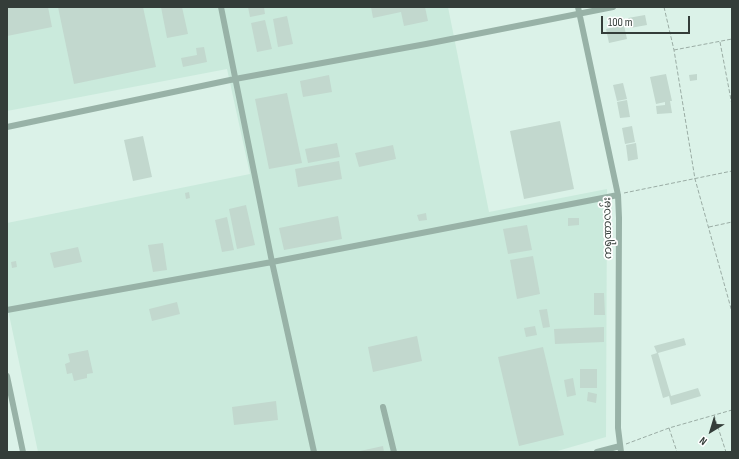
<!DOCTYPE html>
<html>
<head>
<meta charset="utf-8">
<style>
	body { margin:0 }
	#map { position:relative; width:739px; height:459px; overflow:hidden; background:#dbf2e8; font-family:"Sofia Sans Condensed",sans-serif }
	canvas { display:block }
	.frame { position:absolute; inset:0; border:8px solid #343d39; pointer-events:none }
	.north { position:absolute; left:691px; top:411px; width:40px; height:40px; -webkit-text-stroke:3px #fff; paint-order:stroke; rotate:218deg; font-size:11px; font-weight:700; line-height:16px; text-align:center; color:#343d39 }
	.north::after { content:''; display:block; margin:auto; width:14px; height:18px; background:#343d39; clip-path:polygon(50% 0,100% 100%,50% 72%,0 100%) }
	.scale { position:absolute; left:601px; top:16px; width:89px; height:18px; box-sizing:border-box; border:2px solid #343d39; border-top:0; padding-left:5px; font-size:12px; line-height:14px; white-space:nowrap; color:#343d39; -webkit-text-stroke:3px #fff; paint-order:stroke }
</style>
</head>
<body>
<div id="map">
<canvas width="739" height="459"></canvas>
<div class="frame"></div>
<div class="north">N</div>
<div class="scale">100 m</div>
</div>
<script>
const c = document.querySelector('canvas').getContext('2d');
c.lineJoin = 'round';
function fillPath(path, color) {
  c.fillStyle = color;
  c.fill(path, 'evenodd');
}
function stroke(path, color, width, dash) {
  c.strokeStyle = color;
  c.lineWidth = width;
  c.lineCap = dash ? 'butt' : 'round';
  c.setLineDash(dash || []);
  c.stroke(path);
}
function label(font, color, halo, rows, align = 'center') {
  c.font = font + ' "Sofia Sans Condensed","Noto Sans Myanmar",sans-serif';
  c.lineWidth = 3.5;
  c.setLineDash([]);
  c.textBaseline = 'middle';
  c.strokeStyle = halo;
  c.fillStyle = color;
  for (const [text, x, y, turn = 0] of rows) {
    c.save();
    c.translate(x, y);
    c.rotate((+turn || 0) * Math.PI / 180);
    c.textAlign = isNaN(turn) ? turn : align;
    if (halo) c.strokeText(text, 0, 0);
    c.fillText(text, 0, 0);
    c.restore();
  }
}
fillPath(new Path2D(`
	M7 7H448L489 212 607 189 606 437 554 452H38L7 305V223L250 174 227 69 7 111Z`), '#caeadc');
fillPath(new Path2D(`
	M7 7H48L52 27 7 36Z
	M58 7H143L156 67 74 84Z
	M161 7H182L188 34 167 38Z
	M248 7H264L265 14 250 17Z
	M371 7H425L428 21 404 26 401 12 373 18Z
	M645 15 647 25 630 28 628 18Z
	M287 16 293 44 278 47 273 19Z
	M265 20 272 49 257 52 251 23Z
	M624 25 627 39 609 43 606 29Z
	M204 47 207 62 183 67 181 58 197 55 196 48Z
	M666 74 672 101H670L672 113 657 114 656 106 665 105V102L656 104 650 77Z
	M697 74V80L690 81 689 75Z
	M329 75 332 92 303 97 300 81Z
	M623 83 627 99 617 101 613 85Z
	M287 93 302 163 269 169 255 99Z
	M627 100 630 117 620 118 617 102Z
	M560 121 574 189 524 199 510 131Z
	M632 126 635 142 625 144 622 128Z
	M143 136 152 177 133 181 124 140Z
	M337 143 340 157 308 163 305 149Z
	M636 143 638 159 628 161 626 145Z
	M393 145 396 159 359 167 355 153Z
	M339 161 342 179 298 187 295 169Z
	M189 192 190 198 186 199 185 193Z
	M246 205 255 245 237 249 229 209Z
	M426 213 427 220 419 221 417 215Z
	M338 216 342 239 284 250 279 228Z
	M227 217 234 250 222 252 215 220Z
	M568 218H579V225L568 226Z
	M527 225 532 250 508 254 503 229Z
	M163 243 167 270 153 272 148 245Z
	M78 247 82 262 54 268 50 253Z
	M533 256 540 294 517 299 510 260Z
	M16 261 17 267 12 268 11 262Z
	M594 293H604L605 315H594Z
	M177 302 180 314 152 321 149 309Z
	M547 309 550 327 543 328 539 310Z
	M535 326 537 335 526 337 524 328Z
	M604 327V342L555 344 554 329Z
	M417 336 422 361 373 372 368 347Z
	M684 338 686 345 658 353 671 396 698 388 701 396 671 405 669 396 663 398 651 355 657 353 654 346Z
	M543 347 564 435 519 446 498 357Z
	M88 350 93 373 87 374V378L74 381 72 373 67 374 65 364 70 362 68 354Z
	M580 369H597V388H580Z
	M573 378 576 395 567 397 564 380Z
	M588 392 597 394 596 403 587 401Z
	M276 401 278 420 234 425 232 407Z
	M383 446 384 452H360V451Z`), '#c2d8ce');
stroke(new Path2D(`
	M664 7 674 50 695 179 732 312
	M720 42 732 105
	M674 50 732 39
	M624 193 732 171
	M709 227 732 222
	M714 415 726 452
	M669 428 677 452
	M626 444 669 428 732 410`), '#9aaca4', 1, [4, 2]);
stroke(new Path2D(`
	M221 7 272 262 314 452
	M578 7 618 195 619 218 618 428 621 452
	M7 127 235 79 426 44 613 7
	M7 310 272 262 618 195
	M7 376 23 452
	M383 407 394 452
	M597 452 620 446`), '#98b2a7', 6);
label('11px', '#343d39', '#fff', [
	["ကရုဏာလမ်း",608,228,-91]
]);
</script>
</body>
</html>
